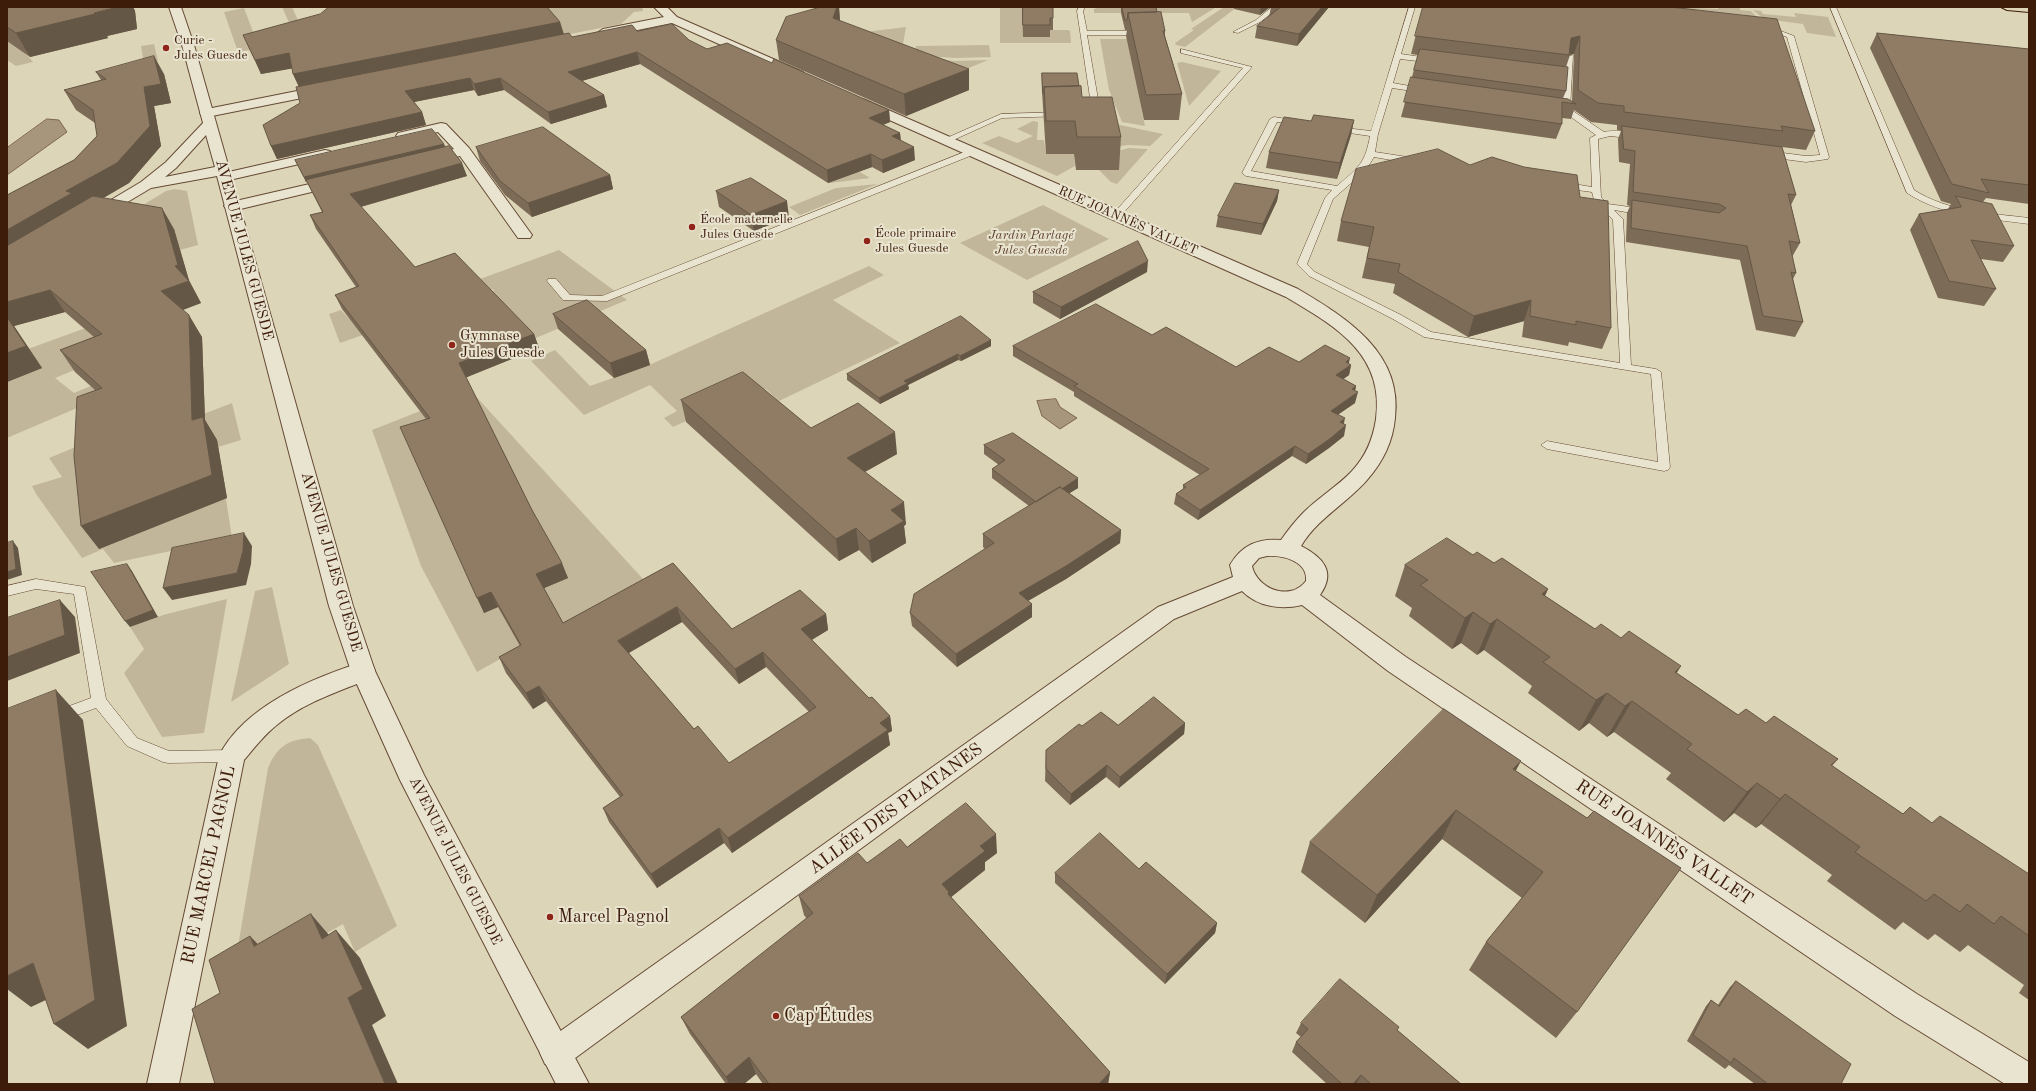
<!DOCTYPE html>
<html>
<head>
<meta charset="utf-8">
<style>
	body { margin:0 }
	#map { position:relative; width:2036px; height:1091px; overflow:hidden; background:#ddd5b7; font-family:"Old Standard TT",serif }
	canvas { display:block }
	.frame { position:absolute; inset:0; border:8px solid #3d1c0a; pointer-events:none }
</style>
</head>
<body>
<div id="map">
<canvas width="2036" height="1091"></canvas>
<div class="frame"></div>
</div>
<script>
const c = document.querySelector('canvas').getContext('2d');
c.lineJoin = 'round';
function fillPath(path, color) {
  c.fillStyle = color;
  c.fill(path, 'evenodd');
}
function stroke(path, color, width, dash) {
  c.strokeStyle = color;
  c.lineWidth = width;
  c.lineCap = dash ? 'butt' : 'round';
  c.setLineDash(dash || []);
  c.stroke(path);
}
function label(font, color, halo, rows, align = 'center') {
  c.font = font + ' "Old Standard TT",serif';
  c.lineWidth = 4;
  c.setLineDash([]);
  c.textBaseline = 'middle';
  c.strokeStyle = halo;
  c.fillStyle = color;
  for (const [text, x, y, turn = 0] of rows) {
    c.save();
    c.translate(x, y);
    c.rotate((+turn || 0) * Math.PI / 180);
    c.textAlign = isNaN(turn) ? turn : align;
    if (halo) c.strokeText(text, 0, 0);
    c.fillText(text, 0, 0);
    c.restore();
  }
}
fillPath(new Path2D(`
	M282 7H292L307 40 238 52 224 12 244 8 258 45 296 38Z
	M420 7H642L643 11 634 12 621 24 535 41Z
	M1000 7H1022L1049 30H1068L1070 31 1071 43H1000Z
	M1100 7 1215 8 1192 22 1189 13H1094V9Z
	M1224 7H1237L1185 47 1176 45 1175 43 1194 30 1191 29Z
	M1666 7 1718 9V7H1740V10L1751 11 1758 18 1747 22 1745 15Z
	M1753 10 1761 11 1763 14 1796 17 1794 13 1828 17 1836 37 1807 33 1803 24 1764 19Z
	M906 27 902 50 857 33Z
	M7 32 33 62 16 66 7 60Z
	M1100 39H1127L1145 126 1122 122 1109 90Z
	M154 44 158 61 144 64 141 46Z
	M989 45 991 57 954 58 915 55 916 46Z
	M915 57 955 61 988 60 952 75Z
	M1182 62 1221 71 1189 106 1177 63Z
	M1033 121 1038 122 1037 140H1044L1046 154H1074L1075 166 1057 176 982 143 999 136 1017 143 1033 136 1017 129Z
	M1115 124 1163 134 1150 146 1127 145 1113 148Z
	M1129 148 1148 149 1117 184 1111 182 1099 170 1114 152Z
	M841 161 870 178 830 183 812 172Z
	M878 184 800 215 789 207 836 188Z
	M175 189 187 191 198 245 180 250 173 227 132 235 120 219 166 191Z
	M1043 205 1109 239 1027 280 960 243Z
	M559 250 627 300 531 340 490 297 494 289 340 343 329 314 341 310 355 325Z
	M869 266 884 275 833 300 900 343 779 401 766 389 747 393 673 427 664 418 677 411 650 385 584 415 531 361 555 350 590 386 647 366Z
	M124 314 109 356 55 378 74 393 129 370 140 381 7 438V381L17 353Z
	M471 391 643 579 477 672 421 566 372 430Z
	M232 403 241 440 218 447 232 538 114 563 103 549 82 558 36 494 32 486 62 477 49 458 146 418 196 417Z
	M272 587 289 664 231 702 255 591Z
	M227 599 204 733 162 737 124 673 144 649 130 627 163 615Z
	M310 738 318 745 397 926 355 952 343 924 231 988 268 768C277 747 287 740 310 738Z`), '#c2b69a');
const water = new Path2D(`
	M47 119 59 120 67 132 7 175V148Z
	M1056 399 1060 407 1077 418 1060 429 1042 416 1037 401Z`);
fillPath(water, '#a7967c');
stroke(water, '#7d654e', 1);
const service = new Path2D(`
	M1079 7H1085L1083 11 1087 31H1144L1147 33 1144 35H1087L1099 105 1088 111 1084 109 1091 104 1077 11Z
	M1272 7H1279L1260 22 1238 33 1233 32 1256 20Z
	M1409 7H1415L1401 54 1435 59 1439 61 1435 63 1400 59 1393 83 1426 89 1430 91 1426 93 1392 88 1378 134 1375 152 1414 158 1418 161 1414 164 1374 157 1366 170 1333 199 1307 264 1315 272 1401 315 1431 332 1620 363 1613 220 1594 200 1592 192 1562 188 1558 185 1562 182 1592 187 1590 138 1596 135 1564 112 1553 111V107H1562L1565 80 1546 75 1550 73 1565 75 1566 57 1573 55 1570 109 1604 132C1612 130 1634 131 1641 137L1637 139 1610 136 1598 139 1601 197 1608 204 1644 209 1649 212 1644 215 1614 210 1623 219 1631 365 1656 369 1661 372 1670 467 1668 470 1664 471 1547 449 1541 445 1547 441 1658 462 1651 374 1424 337 1393 319 1309 276 1297 264 1325 198 1332 190 1246 176 1242 173 1270 119 1274 117 1299 121 1303 123 1299 125 1277 122 1251 171 1337 186C1358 168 1365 164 1370 136L1336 131 1332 129 1336 127 1371 131Z
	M1830 7H1836L1914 190C1949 212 1989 213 2029 218V224C1986 218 1944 217 1907 193Z
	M1765 25 1794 36 1829 157 1828 159 1806 162 1768 157 1764 154 1768 151 1806 156 1820 155 1787 37 1763 28 1762 27Z
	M1181 49 1252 67 1119 218H1113V214L1243 68 1181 53Z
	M1061 112H1064V116L1002 118 949 142 942 140 1001 114Z
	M972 149 975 150V154L607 301 563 300 547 281 548 279H556L570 295 602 296Z
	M36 579 85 587 106 699 137 738 169 751 232 750 237 751 240 756 237 761 232 762 168 763 163 762 127 746 96 708 58 722 53 720 51 716 53 712 91 698 74 594 36 589 7 596V586Z`);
const minor = new Path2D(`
	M654 7H667L677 17 803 72 805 75 803 78H795L672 23 603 37 597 33 603 29 664 17Z
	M327 85 333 89 332 92 207 117 202 116 200 113 202 110Z
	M863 99 1298 289C1347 318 1403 353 1395 418 1393 441 1383 462 1367 480 1346 504 1318 518 1301 546 1322 557 1337 571 1320 595L1406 657 1917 994 2029 1062V1084H2005L1895 1016 1388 671 1302 605C1281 610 1258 607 1242 591L1174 619 567 1064 556 1069 545 1064 540 1053 545 1042 1158 607 1233 577 1230 565C1242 545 1258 538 1281 540 1288 530 1295 521 1304 512 1319 497 1338 486 1352 471 1366 456 1373 439 1376 419 1385 354 1335 326 1286 297L858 106 856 103ZM1267 556C1283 555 1308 561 1306 581 1290 602 1257 589 1252 566L1259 558Z
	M441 123 446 124 469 148 532 235 530 238H518L460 156 426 164 421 163 419 160 421 157 454 149 438 132 403 140 398 139 396 136 398 133Z
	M325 150 330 151 332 154 330 157 225 181 220 180 218 177 220 174Z
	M340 177 345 178 347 181 345 184 232 211 227 209 224 206 227 203Z
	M363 662 372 664 375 671 372 678C340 691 305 702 278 724 265 734 255 747 244 760L179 1084H147L219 756C244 706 312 678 363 662Z`);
const tertiary = new Path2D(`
	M169 7H181L194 45 353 606 375 671 424 775 589 1084H556L400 780 351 671 329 606 217 176 151 188 99 219H89L86 216 89 213 141 182 166 162 203 123 182 45ZM206 135 215 167 165 177 176 168Z`);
const primary = new Path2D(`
	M2001 7H2029V12L2007 10Z`);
stroke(service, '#654a35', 1);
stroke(minor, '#654a35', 2);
stroke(tertiary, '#654a35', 2);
stroke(primary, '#3d1c0a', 2);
fillPath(service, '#e9e4d0');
fillPath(minor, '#e9e4d0');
fillPath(tertiary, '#e9e4d0');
fillPath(primary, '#ddd5b7');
fillPath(new Path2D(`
	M7 7H133L135 11 137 29 107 36 108 38 30 57 7 41Z
	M821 7H839L840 21 969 90 906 116 779 60 776 40Z
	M1022 7H1053V30H1050V37H1023Z
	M1121 7H1156L1157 12 1165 31V36L1182 94 1179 120H1144L1126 36 1127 30H1125L1121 13Z
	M1223 7H1230V8Z
	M1234 7H1270L1260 15 1234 9Z
	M1271 7H1329L1297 46 1255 38 1257 26 1269 17Z
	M1423 7H1670L1815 131 1806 150 1782 147 1796 195 1791 205 1800 243 1792 257 1796 273 1793 279 1803 322 1795 337 1756 330 1740 260 1626 242 1627 213 1630 206 1627 205 1630 164 1619 162 1618 139 1621 131 1617 130V125L1591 122 1574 110 1571 119 1562 118V124L1556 139 1401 117 1418 55 1411 54ZM1574 54 1572 101 1563 98 1566 91V67L1570 55Z
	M560 22 564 34 572 37 637 31 689 40 707 49 772 63 889 110 890 122 883 125 900 133 901 141 915 160 883 173 872 167 828 183 640 64 582 81 604 95 607 107 551 124 504 90 478 96 474 90 414 102 422 112 426 125 277 159 271 146 300 103 299 87 293 74 292 68 261 74 243 35Z
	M1877 33 2029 49V204L1986 198 1983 202 2014 246 2003 262 1981 259 1996 289 1984 306 1938 298 1910 230 1919 214 1948 209 1951 204 1941 201 1870 48Z
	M96 72 164 74 171 103 154 106 161 146 129 183 103 198 174 229 189 280 201 303 183 310 202 337 205 420 217 440 227 498 99 549 95 390 75 372 60 350 94 337 65 312 14 326 42 368 7 382V195L74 160 97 136 95 123 76 110 64 90 101 80Z
	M1042 73 1079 86 1082 97 1121 137 1119 170H1076L1074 154H1046L1042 92Z
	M1354 120 1351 135 1337 179 1266 168 1269 152 1311 121Z
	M444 144 445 147 467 176 361 207 415 267 534 334 539 348 466 377 532 510 568 578 544 588 563 623 673 563 732 629 826 614 828 630 812 640 869 698 890 716 892 731 888 733 890 745 732 853 724 843 657 888 609 822 603 808 620 797 546 701 533 709 506 673 499 657 520 646 498 607 484 613 426 419 342 309 335 295 356 287 316 229 310 215 322 212 307 182H306L295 160ZM682 622 739 684 766 667 809 712 729 763 694 729 629 653Z
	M476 147 610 175 613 189 532 217 505 195 480 161Z
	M1470 165 1580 197 1611 328 1602 349 1569 342 1568 346 1522 337 1524 321 1468 337 1393 293 1395 284 1362 278 1369 247 1337 241 1341 221Z
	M1279 190 1277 201 1261 235 1216 227 1218 216Z
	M716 191 789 217 754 231 719 207Z
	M1147 272 1060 319 1033 303V292Z
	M553 314 646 350 650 365 614 378 558 329Z
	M1152 335 1236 367 1299 362 1349 364 1351 365 1349 375 1343 379 1356 386 1355 391V403L1338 414 1344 424V436L1329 448 1306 464 1292 456 1198 520 1174 504 1176 494 1183 489V485L1200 475 1074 396V392L1013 356V346Z
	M991 340V346L961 361 958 360 908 385 909 389 880 404 847 380V374Z
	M681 400 811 428 897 454 865 472 906 524 904 526 906 543 872 563 859 550 839 561 686 422Z
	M984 445 1078 488 1069 493 1121 530 1120 543 1066 579 1028 601 1032 604V617L957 667 912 626 910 613 985 549 983 547V534L1029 506 992 478V469L999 465 984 454Z
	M1473 555 1494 563 1548 589 1545 596 1595 629 1621 638 1677 673 1738 715 1766 723 1838 759 1832 766 1903 814 1932 823 2029 874V1000L2019 993 2024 985 1968 945 1960 952 1935 934 1928 940 1903 922 1895 930 1827 881 1832 875 1761 824 1756 828 1734 813 1724 822 1666 779 1671 773 1614 732 1607 737 1589 723 1579 731 1528 693 1532 686 1484 650 1477 655 1461 643 1452 649 1409 616 1412 608 1395 596 1405 565Z
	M1185 723 1184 734 1119 788 1106 777 1070 805 1045 781 1046 750 1082 726 1118 725Z
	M1516 771 1587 818 1577 1012 1556 1038 1469 970 1486 942 1522 898 1442 839 1365 923 1301 872 1310 842Z
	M907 847 997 853 985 862V870L951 897 1110 1072 1108 1084H763L756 1074 744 1084H726L690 1034 681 1017 807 919 804 915 799 896 867 863Z
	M1139 869 1217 923 1215 933 1165 984 1055 883V873Z
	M1736 981 1841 1084H1755L1729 1065 1725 1069 1687 1041 1706 1006 1711 1000 1718 1005 1730 987Z
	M1301 1023 1397 1030 1461 1084H1327L1292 1052 1296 1042 1301 1037 1296 1033Z`), '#7c6b56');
fillPath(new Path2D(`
	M118 7H133L135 11 137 29 107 36 108 38 30 57 16 33Z
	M837 7H839L840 22 833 18Z
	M1261 7H1270L1260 15Z
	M1322 7H1329L1297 46 1299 34Z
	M560 22 564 36 300 89 293 74Z
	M1580 36 1574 54 1568 55 1571 38Z
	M637 52 640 64 571 84 568 72Z
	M289 53 295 68 261 74 255 60Z
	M154 56 164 74 171 103 154 106 161 146 129 183 83 210 7 259V230L66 191 144 87Z
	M969 69V90L906 116 904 94Z
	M470 78 474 90 409 103 405 91Z
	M500 78 504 90 478 96 474 84Z
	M604 95 607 107 551 124 548 112Z
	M889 110 890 122 870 130 869 118Z
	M422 112 426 125 277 159 271 146Z
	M1354 120 1351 135 1337 179 1340 163Z
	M900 133 901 146 892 136Z
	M444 144 446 149 306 182 304 177Z
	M914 147 915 160 883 173 882 160Z
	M871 154 872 167 828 183 827 170Z
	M462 163 467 176 356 208 350 194Z
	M610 175 613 189 532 217 528 203Z
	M1279 190 1277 201 1261 235 1263 224Z
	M787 201 789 217 754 231 751 215Z
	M162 208 174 229 189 281 201 303 174 313 161 291 175 266Z
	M1148 261 1147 272 1060 319 1061 307Z
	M50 290 65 312 14 326 42 368 7 382V302Z
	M1531 300 1524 321 1468 337 1474 316Z
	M189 315 202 337 205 420 217 440 227 498 99 549 81 526 192 420Z
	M534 334 539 348 465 378 459 363Z
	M991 340V346L961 361 960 356Z
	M646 350 650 365 614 378 610 363Z
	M958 354V360L908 385 909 389 880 404 879 398 904 381Z
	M1350 358 1348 367 1351 365 1349 375 1334 386 1336 375 1346 362Z
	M1356 386 1354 395 1358 392 1355 403 1329 421 1331 411 1352 389Z
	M1345 418 1343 428 1340 422Z
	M1346 425 1344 436 1329 448 1306 464 1308 454Z
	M895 432 897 454 850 480 847 458Z
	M1295 446 1292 456 1198 520 1200 510Z
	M1078 478V488L1038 513V503Z
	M904 502 906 524 904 526 906 543 872 563 869 541 891 510Z
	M856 528 859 550 839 561 836 539Z
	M1121 530 1120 543 1066 579 1019 606V593Z
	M244 533 252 546 251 564 246 585 172 600 163 588Z
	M13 541 18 548 22 575 7 580V572Z
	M562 563 568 578 542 589 536 574Z
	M127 564 132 571 158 617 130 627 125 621Z
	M1548 589 1533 620 1542 594Z
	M491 592 498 607 484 613 477 598Z
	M60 600 75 617 80 653 7 681V657Z
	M1032 604V617L957 667 956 654Z
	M677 607 682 622 623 656 618 641Z
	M1473 612 1461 643 1452 649 1465 618Z
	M826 614 828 630 804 644 801 629Z
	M1497 619 1484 650 1477 655 1490 624Z
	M763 652 766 667 739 684 735 669Z
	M1681 666 1662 697 1675 672Z
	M539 686 546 701 533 709 526 693Z
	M56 690 83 720 127 1026 88 1049 54 1024Z
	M1607 693 1589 723 1579 731 1596 700Z
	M1632 701 1614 732 1607 737 1625 706Z
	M890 716 892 731 888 733 890 745 732 853 728 838 880 723Z
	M1185 723 1184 734 1119 788 1120 777Z
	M1521 761 1505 791 1513 769Z
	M1107 765 1106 777 1070 805 1071 794Z
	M1757 783 1734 813 1724 822 1747 792Z
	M1785 794 1761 824 1756 828 1780 799Z
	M1456 810 1442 839 1365 923 1377 895Z
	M719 828 724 843 657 888 651 874Z
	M996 834 997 853 985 862V870L950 898 942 884 980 846Z
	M311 914 335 942 322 939Z
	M1217 923 1215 933 1165 984 1167 974Z
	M336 930 360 958 386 1016 372 1025 398 1084H385L348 998Z
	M250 936 277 964 254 946Z
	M33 963 67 990 31 1007 7 989V976Z
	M749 1057 756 1074 744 1084H729L726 1077Z
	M1110 1072 1108 1084H1099Z
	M1361 1075 1356 1084H1353Z`), '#655746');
const building = new Path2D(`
	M7 7H118L94 13 95 14 16 33 7 27Z
	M329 7H547L560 22 293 74 289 53 255 60 243 35 320 14Z
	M821 7H837L833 18 969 69 904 94 776 40 786 17Z
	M1023 7H1053V18H1050V25H1023Z
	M1122 7H1156L1157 12 1128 13 1127 20H1125Z
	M1281 7H1322L1299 34 1257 26Z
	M1423 7H1670L1777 19 1815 131 1781 126 1783 131 1624 112V106L1598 103 1578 90 1580 36 1571 38 1569 55 1415 36Z
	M1161 12 1165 31H1163L1182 94 1146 95 1128 13Z
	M672 24 689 40 707 49 727 43 772 63 774 59 889 110 869 118 900 133 892 136 914 147 882 160 871 154 827 170 637 52 568 72 604 95 548 112 500 78 474 84 470 78 405 91 422 112 271 146 263 125 300 103 296 87 569 33 572 37 632 25 637 31Z
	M1877 33 2029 49V185L1981 179 1989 193 1952 184Z
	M1420 49 1568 67 1566 91 1414 70Z
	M154 56 161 84 144 87 150 126 117 163 66 191 72 193 7 230V195L74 160 97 136 93 110 64 90 106 79 96 72Z
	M1042 73H1077L1079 86 1044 87V93H1043Z
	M1411 77 1568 99 1576 104 1562 102V124L1404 102Z
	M1081 86 1082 97H1112L1121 137H1077L1075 121H1046L1044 87Z
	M1314 115 1354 120 1340 163 1269 152 1284 117 1311 121Z
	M1622 126 1782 147 1796 195 1788 194 1800 243 1789 241 1796 273 1791 272 1803 322 1763 316 1747 246 1631 228 1632 200 1719 213 1726 208 1719 204 1633 192 1635 151 1624 149Z
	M543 127 610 175 528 203 500 181 476 147Z
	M432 129 444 144 304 177 295 160Z
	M449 146 462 163 350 194 415 267 455 253 534 334 459 363 532 510 562 563 536 574 563 623 673 563 732 629 800 590 826 614 801 629 869 698 872 697 890 716 880 723 888 730 728 838 719 828 651 874 603 808 623 795 539 686 526 693 499 657 521 645 491 592 477 598 400 427 430 418 335 295 359 286 310 215 323 212 306 180ZM677 607 735 669 763 652 816 707 729 763 698 726 694 729 618 641Z
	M1438 149 1470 165 1492 157 1524 167 1577 175 1580 197 1608 201 1611 328 1576 321V325L1530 316 1531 300 1474 316 1398 272 1400 264 1367 258 1374 227 1341 221 1356 169Z
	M751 178 787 201 751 215 716 191Z
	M1235 183 1279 190 1263 224 1218 216Z
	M93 196 162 208 178 265 175 266 189 281 161 291 189 315 192 420 203 417 212 475 81 526 74 456 77 397 102 388 60 350 102 334 50 290 7 302V246Z
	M1956 196 1992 204 2014 246 1971 240 1996 289 1949 281 1919 214 1961 207Z
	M1138 241 1148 261 1061 307 1033 292Z
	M587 300 646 350 610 363 553 314Z
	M1096 304 1152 335 1166 327 1236 367 1269 347 1299 362 1325 345 1350 358 1346 362 1351 365 1336 375 1356 386 1352 389 1358 392 1331 411 1345 418 1340 422 1346 425 1331 438 1308 454 1295 446 1200 510 1176 494 1186 487 1183 485 1209 469 1074 386 1078 384 1013 346Z
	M961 316 991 340 960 356 958 354 904 381 908 383 879 398 847 374Z
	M7 317 26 346 7 353Z
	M743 372 811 428 858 403 895 432 847 458 904 502 891 510 904 521 869 541 856 528 836 539 681 400Z
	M1013 433 1078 478 1062 489 1060 487 1036 502 992 469 1005 460 984 445Z
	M1060 487 1121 530 1066 566 1019 593 1032 604 956 654 910 613 914 594 994 543 983 534Z
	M244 533 243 551 237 573 163 588 172 548Z
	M1447 538 1473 555 1477 552 1494 563 1502 558 1548 589 1542 594 1595 629 1601 624 1621 638 1629 631 1681 666 1675 672 1738 715 1746 709 1766 723 1774 716 1838 759 1831 765 1903 814 1910 807 1932 823 1940 816 2029 874V936L2001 916 1994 924 1967 904 1960 912 1934 894 1926 901 1855 852 1860 847 1785 794 1780 799 1757 783 1747 792 1687 749 1692 744 1632 701 1625 706 1607 693 1596 700 1543 662 1550 657 1497 619 1490 624 1473 612 1465 618 1420 585 1428 580 1405 565Z
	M13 541 16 569 7 572V543Z
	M127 564 153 610 125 621 91 572Z
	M60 600 65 635 7 657V618Z
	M56 690 95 1000 54 1024 33 963 7 976V709Z
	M1154 697 1185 723 1120 777 1107 765 1071 794 1046 769V750L1079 724 1082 726 1101 712 1118 725Z
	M1444 709 1521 761 1513 769 1587 818 1594 811 1681 868 1577 1012 1486 942 1543 872 1456 810 1377 895 1310 842Z
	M966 803 996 834 980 846 985 851 942 884 949 892 948 894 1110 1072 1099 1084H962V1083L961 1084H769L749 1057 726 1077 681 1017 813 913 799 896 858 853 867 863 900 839 907 847Z
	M1100 833 1139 869 1146 862 1217 923 1167 974 1055 873Z
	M311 914 322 939 336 930 363 989 348 998 385 1084H243L242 1083 241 1084H215L192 1009 220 993 209 960 250 936 254 946Z
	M1340 979 1399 1027 1397 1030 1461 1084H1371L1361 1075 1353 1084H1342L1296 1042 1308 1029 1301 1023Z
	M1736 981 1851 1064 1841 1084H1768L1734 1058 1731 1063 1693 1035 1711 1000 1719 1006Z`);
fillPath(building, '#907c64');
stroke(building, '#655746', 1);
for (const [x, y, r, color] of [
	[166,48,4,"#8f2418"],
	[692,227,4,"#8f2418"],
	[867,241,4,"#8f2418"],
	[452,345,4,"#8f2418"],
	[550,917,4,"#8f2418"],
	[776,1016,4,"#8f2418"]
]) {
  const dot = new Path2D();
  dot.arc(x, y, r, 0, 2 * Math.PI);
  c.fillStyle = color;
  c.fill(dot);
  stroke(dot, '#e9e4d0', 1.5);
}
label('13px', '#3d1c0a', '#e9e4d0', [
	["Curie -",174,41],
	["Jules Guesde",174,56],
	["École maternelle",700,220],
	["Jules Guesde",700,235],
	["École primaire",875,234],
	["Jules Guesde",875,249]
], 'left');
label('13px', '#3d1c0a', '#e9e4d0', [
	["RUE JOANNÈS VALLET",1128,221,24]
]);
label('italic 13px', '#5e422e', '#e9e4d0', [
	["Jardin Partagé",1031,236],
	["Jules Guesde",1031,251]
]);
label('15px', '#3d1c0a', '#e9e4d0', [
	["AVENUE JULES GUESDE",244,250,75],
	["AVENUE JULES GUESDE",331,562,74],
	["AVENUE JULES GUESDE",455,861,63]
]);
label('15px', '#3d1c0a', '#e9e4d0', [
	["Gymnase",460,336],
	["Jules Guesde",460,353]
], 'left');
label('18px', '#3d1c0a', '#e9e4d0', [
	["ALLÉE DES PLATANES",896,809,-36],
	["RUE JOANNÈS VALLET",1664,843,34],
	["RUE MARCEL PAGNOL",209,865,-78]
]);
label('18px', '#3d1c0a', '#e9e4d0', [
	["Marcel Pagnol",558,917],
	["Cap'Études",784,1016]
], 'left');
</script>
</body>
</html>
